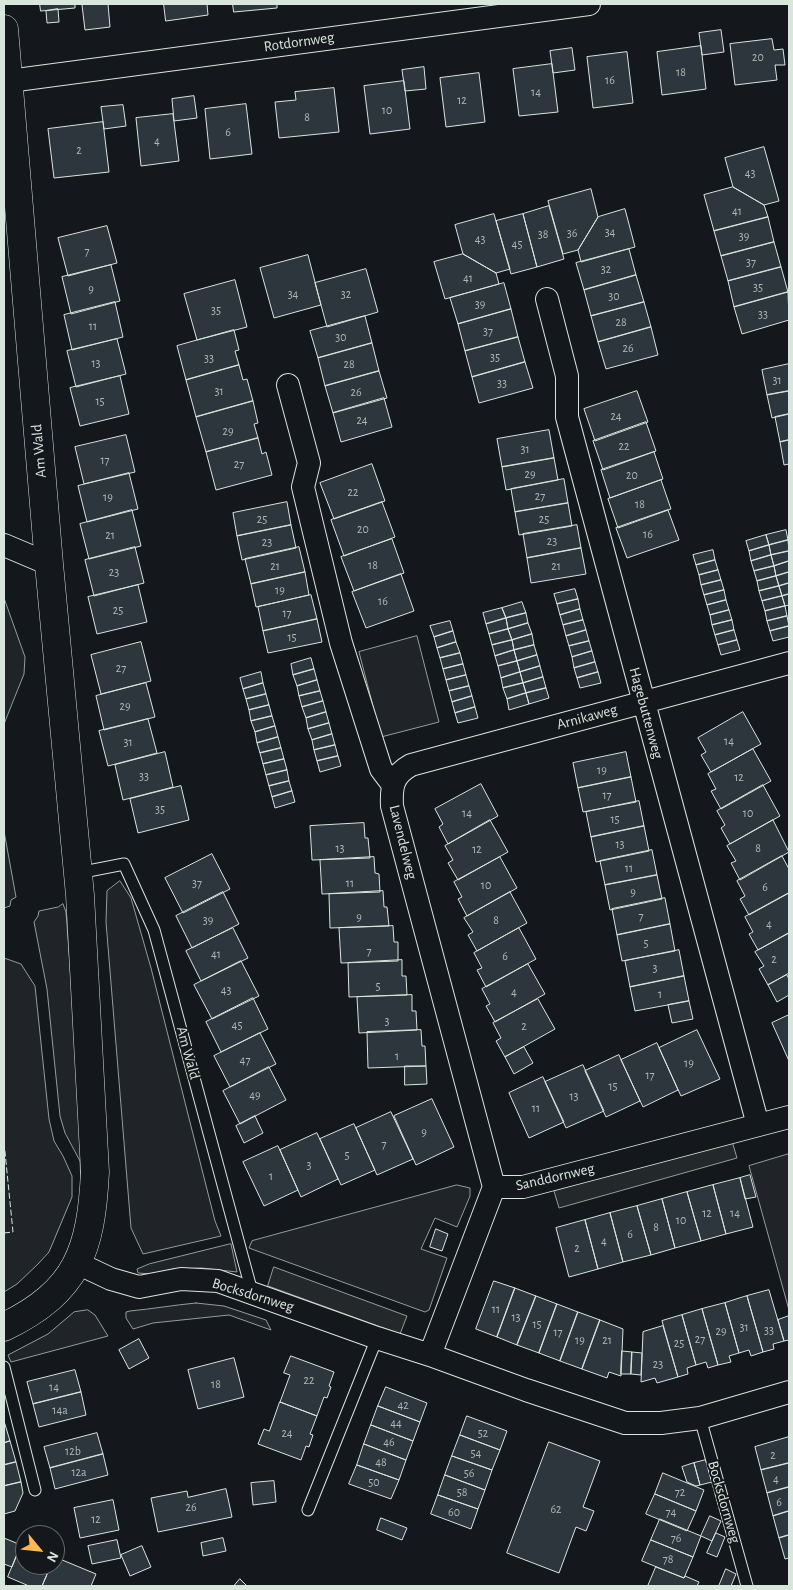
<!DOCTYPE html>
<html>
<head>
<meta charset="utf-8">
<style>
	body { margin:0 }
	#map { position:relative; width:793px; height:1590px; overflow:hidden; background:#14181c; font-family:"Alegreya Sans",sans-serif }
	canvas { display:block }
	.frame { position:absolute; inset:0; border:5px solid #d8e6dc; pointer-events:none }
	.north { position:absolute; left:15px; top:1525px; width:50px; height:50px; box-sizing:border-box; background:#14181c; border:1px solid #626a69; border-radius:50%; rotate:118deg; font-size:14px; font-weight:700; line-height:20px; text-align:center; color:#d8e6dc }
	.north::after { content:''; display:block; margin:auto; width:18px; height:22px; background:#ffb74d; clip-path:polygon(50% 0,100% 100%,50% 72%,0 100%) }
</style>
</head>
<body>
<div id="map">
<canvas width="793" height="1590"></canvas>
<div class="frame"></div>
<div class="north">N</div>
</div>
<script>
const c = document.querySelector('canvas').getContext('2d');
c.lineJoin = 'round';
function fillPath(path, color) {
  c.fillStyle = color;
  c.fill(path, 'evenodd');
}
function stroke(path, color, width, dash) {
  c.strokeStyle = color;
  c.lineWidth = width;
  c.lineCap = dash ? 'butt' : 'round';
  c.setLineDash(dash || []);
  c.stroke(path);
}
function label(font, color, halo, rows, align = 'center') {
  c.font = font + ' "Alegreya Sans",sans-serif';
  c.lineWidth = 4;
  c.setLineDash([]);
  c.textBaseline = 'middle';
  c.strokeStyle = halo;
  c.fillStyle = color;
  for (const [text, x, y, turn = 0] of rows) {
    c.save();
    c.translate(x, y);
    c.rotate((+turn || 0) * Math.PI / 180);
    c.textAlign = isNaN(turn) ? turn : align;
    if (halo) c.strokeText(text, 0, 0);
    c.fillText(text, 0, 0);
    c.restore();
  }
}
const green = new Path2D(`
	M4 598 25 657 24 674 4 724Z
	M417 636 439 722 381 737 359 652Z
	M4 831 16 897 11 900 10 906 4 908Z
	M120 881 131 898 151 968 215 1221 221 1236 143 1254 131 1228 106 922 107 891Z
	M63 904 66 912 84 1153 81 1184 80 1161 65 1133 60 1116 47 989 34 922 38 916 39 911 58 907Z
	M4 958 21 964 35 986 49 1119 54 1141 63 1156 72 1176V1197L49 1252 38 1264 17 1284 4 1292Z
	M789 1154V1310L749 1166Z
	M457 1185 470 1188V1196L457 1227 435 1218 421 1249 447 1258 429 1310 425 1312 249 1248 252 1241Z
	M231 1244 237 1272 202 1268 173 1269 152 1274 138 1273 137 1269 149 1264Z
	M196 1303 224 1306 266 1320 271 1330 229 1315 153 1323 133 1329 126 1318V1312L130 1311C152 1309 174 1305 196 1303Z
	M88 1310 95 1315 108 1336 11 1362 8 1355 48 1334 74 1312Z`);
fillPath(green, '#202428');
stroke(green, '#939e99', 1);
const parking = new Path2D(`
	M732 1141 737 1158 559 1208 554 1191Z
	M274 1267 407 1316 400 1334 268 1286Z`);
fillPath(parking, '#24282b');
stroke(parking, '#939e99', 1);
const building = new Path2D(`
	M40 4H75V8L41 11Z
	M93 4H108L110 27 85 30 82 5Z
	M164 4H207L208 15 166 21Z
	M233 4H277V8L234 12Z
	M58 9 59 22 47 23 46 11Z
	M721 30 724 52 702 55 699 33Z
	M772 39 774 50 783 49 785 65H775L777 80 735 85 730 44Z
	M701 46 706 89 662 95 657 52Z
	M572 48 575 70 553 73 550 51Z
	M627 52 633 103 593 108 587 57Z
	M552 64 558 112 519 116 513 69Z
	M424 67 426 89 405 91 402 70Z
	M479 73 485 122 446 127 440 78Z
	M404 81 410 129 370 134 364 86Z
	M334 88 339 132 279 138 275 102 296 100 295 92Z
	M194 96 197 118 174 121 172 99Z
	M246 104 252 154 210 159 205 109Z
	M123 105 126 126 104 129 101 107Z
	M173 114 179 161 141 166 136 118Z
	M103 122 109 172 54 178 48 129Z
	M764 147 779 201 764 205 733 187 725 158Z
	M733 187 764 205 768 217 714 231 704 195Z
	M591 189 598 217 578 250 563 254 548 201Z
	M549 206 564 259 537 267 523 214Z
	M625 209 635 247 581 262 578 250 598 217Z
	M494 214 510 269 496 273 463 254 455 225Z
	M523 214 537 267 511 274 496 221Z
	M768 217 774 242 721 256 714 231Z
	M107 226 117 263 68 276 58 238Z
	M774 242 781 267 728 281 721 256Z
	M629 249 636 275 584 290 576 263Z
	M463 254 496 273 499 284 445 299 434 262Z
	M308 255 321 305 274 318 260 268Z
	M111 265 120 301 71 314 62 277Z
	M781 267 788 292 734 307 728 281Z
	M366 269 378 312 327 327 315 283Z
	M636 275 644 302 591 316 584 290Z
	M235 280 247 327 197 340 184 294Z
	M504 283 511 309 458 324 450 298Z
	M788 292 789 320 742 334 734 307Z
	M115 302 123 337 72 350 64 315Z
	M644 302 651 327 598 342 591 316Z
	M511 309 518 337 465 351 458 324Z
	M365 316 372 343 318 358 310 331Z
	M651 327 658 355 606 369 598 342Z
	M234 330 239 350 235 351 239 365 186 380 177 346Z
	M518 337 525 362 472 377 465 351Z
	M117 339 126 374 76 387 67 351Z
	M372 343 379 371 325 386 318 358Z
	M525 362 533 388 479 403 472 377Z
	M789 364V391L767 395 762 370Z
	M239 365 243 380 247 379 253 401 196 417 186 380Z
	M379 371 387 398 333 413 325 386Z
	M120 376 129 414 80 426 70 388Z
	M637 391 648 422 595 441 584 409Z
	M789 391V414L772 418 767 395Z
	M384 398 392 427 341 442 333 413Z
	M253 401 258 423 254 424 258 438 206 452 196 417Z
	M789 414V440L780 442 775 417Z
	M646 422 656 451 603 470 593 441Z
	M549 430 554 458 502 467 497 439Z
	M126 435 135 472 84 484 75 447Z
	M258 438 262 454 266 452 272 475 216 490 206 452Z
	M789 440V464L784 465 780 442Z
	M654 452 663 479 610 498 601 470Z
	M554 458 558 480 506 490 502 467Z
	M372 464 385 501 334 519 320 483Z
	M129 473 138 509 87 522 78 486Z
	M564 479 568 503 515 512 511 489Z
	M661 480 671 509 618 528 608 499Z
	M287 502 291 525 237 536 233 513Z
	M382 502 395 537 344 556 331 520Z
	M568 503 572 526 519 535 515 512Z
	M132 510 141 546 89 559 80 524Z
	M668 510 679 540 627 558 616 528Z
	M291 525 296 548 242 560 237 536Z
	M577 525 581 548 527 558 523 534Z
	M786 530 788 540 769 545 766 535Z
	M766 535 769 545 749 551 746 541Z
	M392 539 404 573 354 591 341 557Z
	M788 540 789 551 771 555 769 545Z
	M769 545 771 555 751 561 749 551Z
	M135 547 144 583 94 596 85 560Z
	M299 547 305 572 251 584 245 559Z
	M581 548 586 574 531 583 527 558Z
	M713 550 715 560 696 565 693 555Z
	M789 551V561L774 566 771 555Z
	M771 555 774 566 754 571 751 561Z
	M715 560 718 570 699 575 696 565Z
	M789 561V572L776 576 774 566Z
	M774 566 776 576 757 581 754 571Z
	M718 570 721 580 701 585 699 575Z
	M305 572 309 595 256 607 251 584Z
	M789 572V583L779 586 776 576Z
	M401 574 414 611 366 628 352 592Z
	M776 576 779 586 759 591 757 581Z
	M721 580 724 590 704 595 701 585Z
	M789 583V594L782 596 779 586Z
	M138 585 147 622 97 634 88 597Z
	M779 586 782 596 762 601 759 591Z
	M575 589 578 599 557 604 554 594Z
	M724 590 726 600 707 605 704 595Z
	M789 594V605L785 606 782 596Z
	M311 595 317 619 263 631 258 607Z
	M782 596 785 606 765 611 762 601Z
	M578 599 580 609 560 615 557 604Z
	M726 600 729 610 710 615 707 605Z
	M522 602 526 613 506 618 502 608Z
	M785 606 787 616 767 621 765 611Z
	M502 608 506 618 486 624 483 613Z
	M580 609 583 620 563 625 560 615Z
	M729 610 732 620 712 625 710 615Z
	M526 613 528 623 508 629 506 618Z
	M787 616 789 626 770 631 767 621Z
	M506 618 508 629 489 634 486 624Z
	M317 619 322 642 268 653 263 631Z
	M583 620 586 630 566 636 563 625Z
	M732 620 734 630 715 635 712 625Z
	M450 621 453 631 434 637 430 626Z
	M528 623 532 634 512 640 508 629Z
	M789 626V637L773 641 770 631Z
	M508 629 512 640 492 645 489 634Z
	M586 630 589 641 569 646 566 636Z
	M734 630 737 640 718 645 715 635Z
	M453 631 456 642 437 648 434 637Z
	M532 634 534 645 514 650 512 640Z
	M512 640 514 650 495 656 492 645Z
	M737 640 740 650 721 655 718 645Z
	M589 641 592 651 572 657 569 646Z
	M141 642 151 681 101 694 91 655Z
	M456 642 460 653 440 658 437 648Z
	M534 645 537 655 517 661 514 650Z
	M514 650 517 661 498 666 495 656Z
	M592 651 595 662 574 668 572 657Z
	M460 653 463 664 443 669 440 658Z
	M537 655 540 666 520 672 517 661Z
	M311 658 314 669 293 675 291 664Z
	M517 661 520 672 501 678 498 666Z
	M595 662 598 672 577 678 574 668Z
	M463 664 466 675 446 680 443 669Z
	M540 666 543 677 523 683 520 672Z
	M314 669 317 680 297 686 293 675Z
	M261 672 263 683 243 689 240 678Z
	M520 672 523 683 503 688 501 678Z
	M598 672 601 683 580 688 577 678Z
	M466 675 469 686 449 691 446 680Z
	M543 677 546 688 526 693 523 683Z
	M317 680 320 691 299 696 297 686Z
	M146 683 155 717 104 730 96 696Z
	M263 683 266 694 246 699 243 689Z
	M523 683 526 693 507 699 503 688Z
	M469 686 472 696 452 702 449 691Z
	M546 688 549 698 529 704 526 693Z
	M320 691 323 701 302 707 299 696Z
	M526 693 529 704 509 710 507 699Z
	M266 694 269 705 249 710 246 699Z
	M472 696 475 707 455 713 452 702Z
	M323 701 326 712 306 718 302 707Z
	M269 705 272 716 251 721 249 710Z
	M475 707 478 718 458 723 455 713Z
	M326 712 329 723 308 729 306 718Z
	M743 712 761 744 711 772 701 755 706 752 698 738Z
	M272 716 275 726 255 732 251 721Z
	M148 719 157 753 108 766 99 731Z
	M329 723 332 734 312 740 308 729Z
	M275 726 278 737 257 743 255 732Z
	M332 734 335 745 314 750 312 740Z
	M278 737 281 748 260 753 257 743Z
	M335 745 338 756 317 761 314 750Z
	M281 748 284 759 263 764 260 753Z
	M753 749 771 781 721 809 711 791 716 789 708 774Z
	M165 752 173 787 123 800 115 765Z
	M626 752 631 777 578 788 573 763Z
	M338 756 341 766 320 772 317 761Z
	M284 759 287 770 266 775 263 764Z
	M287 770 289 781 269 786 266 775Z
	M631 777 636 802 583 812 578 788Z
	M289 781 292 791 272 797 269 786Z
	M481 784 498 816 448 844 439 827 443 824 435 809Z
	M763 785 780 816 730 844 721 828 725 825 717 811Z
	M181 786 189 820 138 833 130 799Z
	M292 791 295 802 275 808 272 797Z
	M639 801 644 826 591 837 586 812Z
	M490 820 508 852 458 880 448 863 453 860 445 846Z
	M773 820 789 852 740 880 731 863 736 861 727 846Z
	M364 823 365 838H368L370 858 312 860 310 826Z
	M644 826 649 851 596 862 591 837Z
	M652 850 657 875 605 885 600 861Z
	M212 854 230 889 183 913 165 878Z
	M782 856 789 869V893L749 915 740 899 745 896 737 881Z
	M374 857 375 873 379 874 380 892 322 894 320 860Z
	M500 857 517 888 467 916 458 899 462 897 454 882Z
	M657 875 662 899 610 910 605 885Z
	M383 891 384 907H387L389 926 330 928 329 894Z
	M223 892 239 924 192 948 176 916Z
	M510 892 527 923 477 951 468 935 473 932 464 918Z
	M789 893V933L758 950 749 934 753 932 745 917Z
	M665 898 670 924 617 935 612 909Z
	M670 924 675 951 622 961 617 935Z
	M393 926 394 942H398V961L341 963 339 928Z
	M233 928 248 958 201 981 186 951Z
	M519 928 536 959 486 987 477 970 482 968 474 953Z
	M789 933V973L768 985 759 969 764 966 755 952Z
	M679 950 684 976 630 987 625 961Z
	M402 960V976H406L407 995 349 997 348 963Z
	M241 961 259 996 212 1019 194 985Z
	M528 964 545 994 495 1022 486 1006 490 1004 482 989Z
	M787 975 789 979V995L777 1002 768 985Z
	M684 976 689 1001 635 1011 630 987Z
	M412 995V1011H416L417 1030 359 1033 357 997Z
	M253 998 268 1029 221 1052 206 1022Z
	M538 999 555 1029 505 1057 496 1041 501 1038 493 1023Z
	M689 1001 693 1019 672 1023 668 1005Z
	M789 1015V1061L772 1023Z
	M421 1030 422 1046H425L426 1066 368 1068 367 1032Z
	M697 1030 720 1079 681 1096 659 1048Z
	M260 1033 276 1064 230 1087 214 1056Z
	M657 1043 678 1090 643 1107 621 1060Z
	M524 1047 533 1063 514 1074 505 1057Z
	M619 1055 640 1101 606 1117 585 1071Z
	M583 1065 604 1111 566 1128 545 1082Z
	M405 1066H426L427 1084 405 1085Z
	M269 1067 286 1100 240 1124 223 1091Z
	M543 1077 564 1122 529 1138 509 1093Z
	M432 1099 454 1147 416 1165 394 1116Z
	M391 1112 413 1159 377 1175 356 1128Z
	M255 1116 263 1133 244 1143 236 1126Z
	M354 1124 375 1170 341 1185 320 1139Z
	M317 1133 338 1179 301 1197 280 1150Z
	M278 1146 298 1190 264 1206 243 1162Z
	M750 1175 756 1197 745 1199 740 1178Z
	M740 1178 753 1227 726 1234 713 1185Z
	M713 1185 726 1234 701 1241 687 1192Z
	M687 1192 701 1241 675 1248 662 1199Z
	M662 1199 675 1248 651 1255 637 1206Z
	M637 1206 651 1255 623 1262 610 1213Z
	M610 1213 623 1262 598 1269 585 1220Z
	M585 1220 598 1269 569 1277 556 1228Z
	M436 1229 448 1234 442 1251 430 1247Z
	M494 1281 515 1288 497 1337 476 1329Z
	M515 1288 536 1296 517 1345 497 1337Z
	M769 1290 784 1341 773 1344 774 1349 763 1352 747 1296Z
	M536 1296 557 1304 539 1353 517 1345Z
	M747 1296 763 1352 751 1356 749 1350 739 1353 725 1303Z
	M725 1303 739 1353 729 1356 731 1362 718 1365 702 1309Z
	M557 1304 578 1312 560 1361 539 1353Z
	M702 1309 718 1365 708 1368 706 1362 696 1365 682 1315Z
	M578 1312 600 1320 582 1369 560 1361Z
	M682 1315 696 1365 687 1368 688 1374 678 1377 662 1321Z
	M789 1316V1340L784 1341 778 1320Z
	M600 1320 623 1329 621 1376 609 1372 607 1378 582 1369Z
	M663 1326 678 1377 657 1383 655 1378 641 1382 643 1332Z
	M139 1339 149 1358 129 1369 119 1350Z
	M622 1351 632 1352 631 1374H621Z
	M632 1352 642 1353 641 1375 631 1374Z
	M291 1356 334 1372 329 1386 331 1387 327 1398 324 1397 317 1416 280 1402 290 1375 284 1373Z
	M234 1358 244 1397 198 1409 188 1370Z
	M75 1370 81 1392 33 1404 27 1382Z
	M386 1387 427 1403 420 1422 378 1406Z
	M81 1392 86 1415 39 1427 33 1404Z
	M280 1402 317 1416 310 1434 313 1435 309 1447 306 1446 301 1460 258 1444 264 1429 269 1431Z
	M378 1406 420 1422 413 1441 371 1425Z
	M467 1416 507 1431 500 1450 460 1435Z
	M4 1421 10 1441 4 1443Z
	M371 1425 413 1441 406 1460 364 1444Z
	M97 1433 103 1454 50 1468 44 1447Z
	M460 1435 500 1450 492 1470 452 1456Z
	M789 1437V1463L761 1470 755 1447Z
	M10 1441 16 1462 4 1465V1443Z
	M549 1442 600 1461 583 1507 594 1511 586 1531 576 1527 559 1573 507 1553Z
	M364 1444 406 1460 399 1480 357 1465Z
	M103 1454 108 1475 55 1489 50 1468Z
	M452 1456 492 1470 485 1490 445 1475Z
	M706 1460 712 1482 700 1485 694 1463Z
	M16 1462 21 1482 4 1486V1465Z
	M694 1463 700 1485 696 1486 687 1482 682 1467Z
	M789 1463V1487L767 1493 761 1470Z
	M357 1465 399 1480 391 1499 349 1484Z
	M663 1473 704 1490 696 1511 655 1494Z
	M445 1475 485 1490 478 1509 438 1495Z
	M274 1481 276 1502 253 1505 251 1483Z
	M21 1482 23 1493 15 1511 4 1514V1486Z
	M789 1487V1511L773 1516 767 1493Z
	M226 1489 232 1517 158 1532 151 1498 187 1491 188 1497Z
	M655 1494 696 1511 687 1531 646 1514Z
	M438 1495 478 1509 471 1529 431 1514Z
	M113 1500 119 1530 80 1538 74 1508Z
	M789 1511V1535L779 1538 773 1516Z
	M710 1516 721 1521 712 1541 701 1536Z
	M381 1518 407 1528 402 1540 377 1530Z
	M660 1519 701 1536 693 1557 651 1540Z
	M716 1533 725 1537 717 1557 707 1553Z
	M789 1535V1558L785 1559 779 1538Z
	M4 1538 21 1545 12 1567 4 1564Z
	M223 1538 226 1551 203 1556 201 1543Z
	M117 1540 121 1558 92 1564 88 1546Z
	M651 1540 693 1557 684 1578 642 1561Z
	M22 1543 25 1545V1565H51L42 1586H29L8 1577Z
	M142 1546 151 1567 130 1576 121 1555Z
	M55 1557 96 1574 91 1586H42L51 1565H55Z
	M656 1567 684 1578 685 1576 699 1582 697 1586H648Z
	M726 1569 736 1574 731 1586H719Z
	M240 1579 247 1586H234Z`);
fillPath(building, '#2c363c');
stroke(building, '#d8e6dc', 1);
const lane = new Path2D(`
	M78 873 124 864 154 930 252 1292
	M4 1367 35 1490
	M700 1418 747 1586
	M308 1510 377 1338`);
const street = new Path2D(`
	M9 81 589 4
	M547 299 567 376V417L758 1125
	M288 385 309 463 303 487 341 643 381 769 393 785
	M4 545 49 564
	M494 1187 392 806C391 786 393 775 411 765L789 663
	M494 1187H523L789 1117
	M77 1263 111 1279 139 1287 181 1279 218 1281 377 1338 430 1355 526 1390 625 1423H661L700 1418 789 1392
	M430 1355 494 1187`);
const secondary = new Path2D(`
	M4 29 49 564 80 895 95 1172C91 1250 78 1291 4 1327`);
stroke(lane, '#d8e6dc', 13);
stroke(street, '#d8e6dc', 24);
stroke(secondary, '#d8e6dc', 29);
stroke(lane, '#14181c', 11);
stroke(street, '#14181c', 22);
stroke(secondary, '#14181c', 28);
stroke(new Path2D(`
	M4 1142 13 1232 4 1233`), '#d8e6dc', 1, [6, 2.5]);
label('12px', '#adbab4', null, [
	["20",758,57],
	["18",681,72],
	["16",610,80],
	["14",536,92],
	["12",462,100],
	["10",387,110],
	["8",307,117],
	["6",228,132],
	["4",157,141],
	["2",79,150],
	["43",750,173],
	["41",737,211],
	["34",610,232],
	["36",572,233],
	["38",543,234],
	["39",744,236],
	["43",480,239],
	["45",517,244],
	["7",87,251],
	["37",751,262],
	["32",606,269],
	["41",468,278],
	["35",758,287],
	["9",91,289],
	["34",293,294],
	["32",346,294],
	["30",614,296],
	["39",480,304],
	["35",216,310],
	["33",763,314],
	["28",621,322],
	["11",93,326],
	["37",488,331],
	["30",341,337],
	["26",628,348],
	["35",495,357],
	["33",209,358],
	["13",96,363],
	["28",349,364],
	["31",777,380],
	["33",502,383],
	["31",219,391],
	["26",356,392],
	["15",100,401],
	["24",616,416],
	["24",362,420],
	["29",228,431],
	["22",624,446],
	["31",525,449],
	["17",105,460],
	["27",239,464],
	["29",530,474],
	["20",632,475],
	["22",353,492],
	["27",540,496],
	["19",108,497],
	["18",640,504],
	["25",262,519],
	["25",544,519],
	["20",363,529],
	["16",648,534],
	["21",110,535],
	["23",552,541],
	["23",267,542],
	["18",373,565],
	["21",275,566],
	["21",556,566],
	["23",114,572],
	["19",280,590],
	["16",383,601],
	["25",118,610],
	["17",287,613],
	["15",292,637],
	["27",121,668],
	["29",125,706],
	["14",729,741],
	["31",128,742],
	["19",602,770],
	["33",144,776],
	["12",739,777],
	["17",607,795],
	["35",160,809],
	["14",467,813],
	["10",748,813],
	["15",615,819],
	["13",620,844],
	["13",340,848],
	["8",758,848],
	["12",477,849],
	["11",629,868],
	["37",197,883],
	["11",350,883],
	["10",486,885],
	["6",765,887],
	["9",633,892],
	["7",641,916],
	["9",359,917],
	["39",208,920],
	["8",496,920],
	["4",769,924],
	["5",646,943],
	["7",369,951],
	["41",216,954],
	["6",505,956],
	["2",774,959],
	["3",655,968],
	["5",378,986],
	["43",226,990],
	["4",514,992],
	["1",660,994],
	["3",387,1021],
	["45",237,1025],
	["2",524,1026],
	["1",397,1056],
	["47",245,1060],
	["19",689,1063],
	["17",650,1075],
	["15",613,1086],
	["49",255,1095],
	["13",574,1096],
	["11",536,1108],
	["9",424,1132],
	["7",384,1144],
	["5",347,1155],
	["3",309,1165],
	["1",271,1176],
	["12",707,1213],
	["14",735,1213],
	["10",681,1220],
	["8",656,1227],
	["6",630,1234],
	["4",604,1241],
	["2",577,1248],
	["11",496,1309],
	["13",516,1317],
	["15",537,1324],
	["31",744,1327],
	["33",769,1330],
	["29",721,1331],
	["17",558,1332],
	["27",700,1339],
	["19",580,1340],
	["21",607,1340],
	["25",679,1343],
	["23",658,1364],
	["22",309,1380],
	["18",216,1384],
	["14",54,1387],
	["42",403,1405],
	["14a",60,1410],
	["44",396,1423],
	["24",287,1433],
	["52",483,1433],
	["46",389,1442],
	["12b",73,1451],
	["54",476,1453],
	["2",773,1455],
	["48",381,1462],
	["12a",79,1472],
	["56",469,1473],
	["4",776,1479],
	["50",374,1482],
	["58",462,1492],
	["72",680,1492],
	["6",779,1502],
	["26",191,1507],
	["62",556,1509],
	["60",454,1512],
	["74",671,1512],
	["12",96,1519],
	["76",676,1538],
	["78",668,1559]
]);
label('15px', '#d8e6dc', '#14181c', [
	["Rotdornweg",299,42,-8],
	["Am Wald",39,451,-95],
	["Hagebuttenweg",646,713,75],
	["Arnikaweg",587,717,-15],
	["Lavendelweg",403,842,76],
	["Am Wald",188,1053,75],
	["Sanddornweg",555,1177,-13],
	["Bocksdornweg",253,1295,17],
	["Bocksdornweg",724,1502,74]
]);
</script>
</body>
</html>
